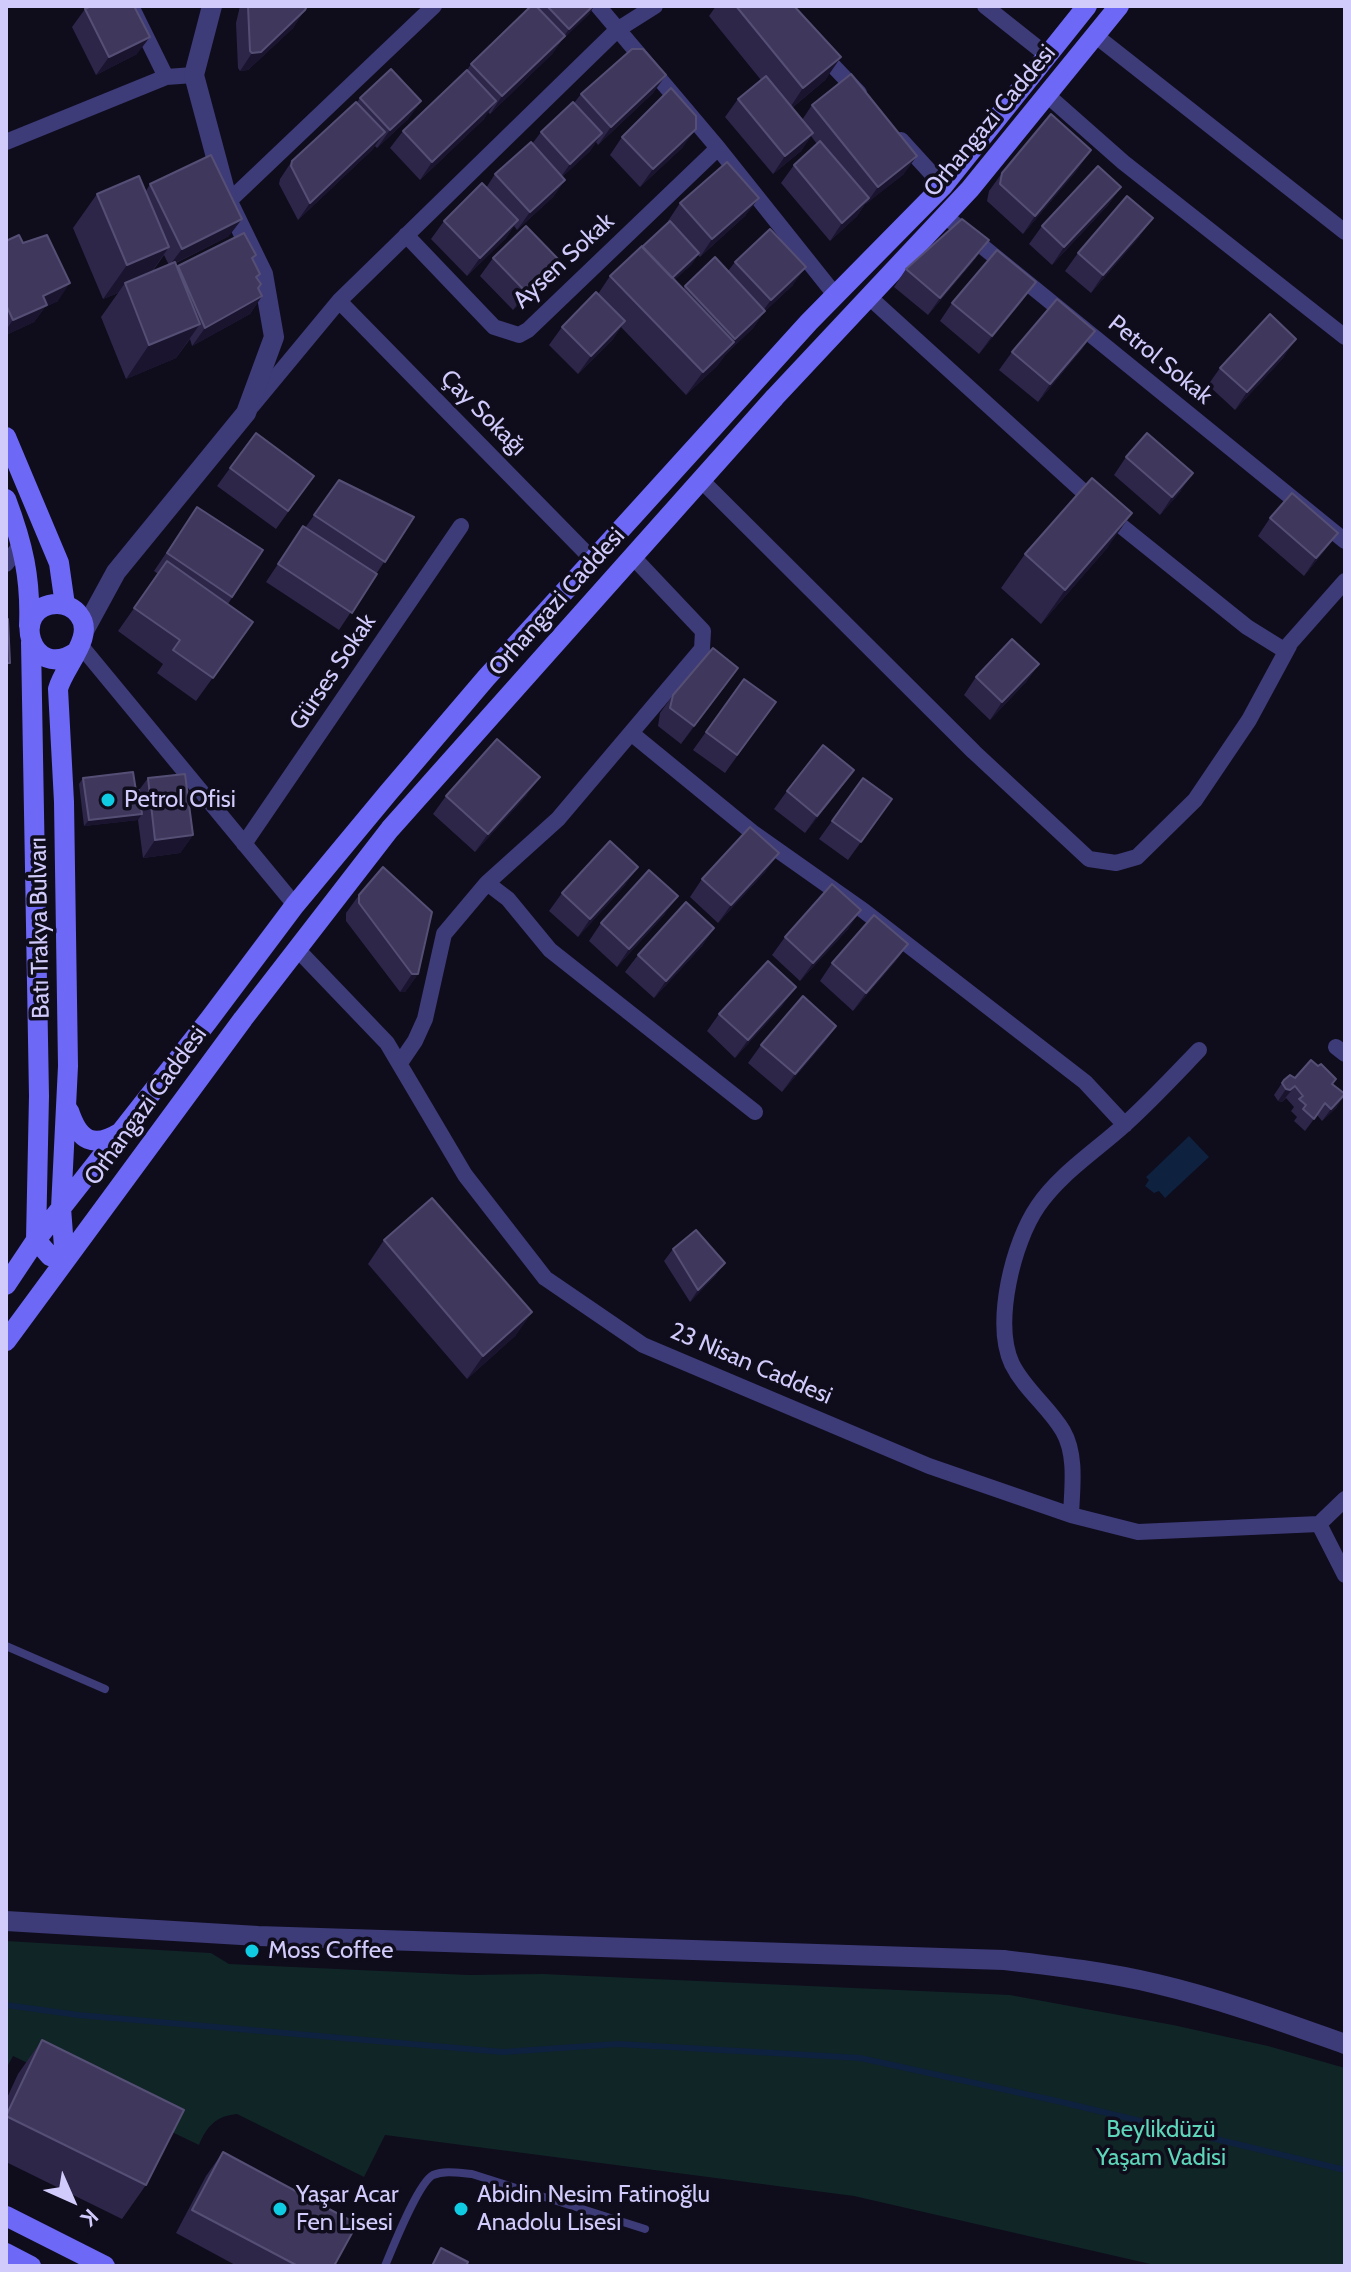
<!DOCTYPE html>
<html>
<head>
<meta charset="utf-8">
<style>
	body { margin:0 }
	#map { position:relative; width:1351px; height:2272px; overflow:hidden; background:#0f0c1c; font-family:Cabin,sans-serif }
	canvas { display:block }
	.frame { position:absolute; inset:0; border:8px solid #d1cbfc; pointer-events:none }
	.north { position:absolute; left:32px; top:2160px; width:80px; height:80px; -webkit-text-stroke:6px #0f0c1c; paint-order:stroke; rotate:135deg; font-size:22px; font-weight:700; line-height:32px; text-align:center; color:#d1cbfc }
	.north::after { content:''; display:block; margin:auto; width:28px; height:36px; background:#d1cbfc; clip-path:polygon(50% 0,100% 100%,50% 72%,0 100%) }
</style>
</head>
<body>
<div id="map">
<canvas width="1351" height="2272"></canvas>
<div class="frame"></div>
<div class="north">K</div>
</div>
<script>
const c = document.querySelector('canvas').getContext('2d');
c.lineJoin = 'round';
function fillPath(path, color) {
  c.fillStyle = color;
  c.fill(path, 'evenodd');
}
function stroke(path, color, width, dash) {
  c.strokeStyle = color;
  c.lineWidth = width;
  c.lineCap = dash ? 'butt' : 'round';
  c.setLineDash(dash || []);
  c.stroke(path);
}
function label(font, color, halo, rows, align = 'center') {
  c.font = font + ' Cabin,sans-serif';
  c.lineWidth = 7;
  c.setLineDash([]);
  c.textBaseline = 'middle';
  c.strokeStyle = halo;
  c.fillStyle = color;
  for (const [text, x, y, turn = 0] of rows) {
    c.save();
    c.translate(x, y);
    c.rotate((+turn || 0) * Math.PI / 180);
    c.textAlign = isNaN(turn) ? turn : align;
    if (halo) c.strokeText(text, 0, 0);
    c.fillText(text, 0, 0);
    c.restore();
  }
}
fillPath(new Path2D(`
	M6 1941 211 1953 229 1964 468 1975 543 1974 1010 1995 1173 2025 1268 2046 1345 2068V2266H1159L854 2196 385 2135 364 2177 237 2114C216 2116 207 2126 199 2145L13 2056 6 2069Z`), '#102525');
fillPath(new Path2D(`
	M1189 1136 1209 1157 1165 1198 1159 1191 1154 1193 1145 1186 1149 1180 1146 1177Z`), '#0e213e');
stroke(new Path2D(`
	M6 2005 78 2015 503 2052 618 2044 860 2058 1057 2101 1345 2170`), '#0e213e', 6);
stroke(new Path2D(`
	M6 1646 105 1689
	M385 2266C393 2247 418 2183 433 2175 445 2170 459 2173 472 2174L645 2229`), '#3d3b78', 8);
stroke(new Path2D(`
	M131 6 166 77
	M598 6 718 148 836 296
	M985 6 1048 56
	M1096 36 1345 232
	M820 52 859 93
	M1046 94 1123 162 1345 337
	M901 140 943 186
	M6 142 166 77 194 75
	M228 202 434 6
	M945 216 1345 541
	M406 235 494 327 519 335 528 330 718 148
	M868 296 1120 525 1247 627 1284 650 1345 581
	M339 301 593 560
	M252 406 339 301 617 30 655 6
	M701 480 974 752 1089 859 1116 863 1137 857 1195 800 1249 720 1289 646
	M6 564 22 543
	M81 646 295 905
	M631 733 752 832 864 911 1085 1082 1125 1125
	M244 844 461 526
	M487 883 508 899 550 950 755 1112
	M296 948 387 1043 465 1175 545 1278 643 1345 929 1466 1071 1515 1138 1532 1319 1524 1345 1499
	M1336 1047 1345 1054
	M400 1063 415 1041 425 1019 444 934 487 883 558 819 702 649 703 631 633 557
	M1071 1515C1072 1489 1077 1455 1063 1431 1049 1407 1025 1390 1012 1364 993 1323 1013 1242 1038 1206 1059 1175 1094 1152 1122 1127 1149 1103 1174 1076 1199 1050
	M1319 1524 1345 1575`), '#3d3b78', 16);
stroke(new Path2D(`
	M85 629 116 572 246 413 274 337 263 274 228 202 194 75 212 6
	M6 1921 258 1936 1004 1960C1055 1966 1107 1972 1157 1984 1221 1999 1283 2022 1345 2044`), '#3d3b78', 20);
stroke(new Path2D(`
	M6 437 59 563 65 605
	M6 499C23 544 31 578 29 626
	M31 642 39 1096 36 1240 50 1256 65 1260
	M69 1111C79 1141 93 1149 121 1132
	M65 1260 61 1208 68 1066 64 802 58 689C64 666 96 636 79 615 74 608 65 604 57 604 9 605 30 683 76 652
	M6 1285 36 1240 208 1021 295 905 388 793 486 678 809 322 943 186 1087 6
	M6 1341 243 1019 390 829 775 397 970 189 1119 6
	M6 2216 105 2266
	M6 2253 31 2266`), '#6d68f5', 20);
fillPath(new Path2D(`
	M240 6H307L293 28 248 70 240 71 238 68 236 23Z
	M541 6H594L589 14 562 40 552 54 490 114 488 112 484 119 420 180 390 148 403 131 467 70 471 64 539 9Z
	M716 6H794L841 57 825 80 792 108 802 120 812 105 904 174 865 204 857 216 830 241 781 183 794 165 817 144 811 136 801 151 773 174 725 117 738 99 761 80 709 16Z
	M85 9 137 54 96 75 72 27Z
	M666 75 653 93 598 145 596 142 590 151 562 177 565 180 553 197 517 230 514 226 506 238 467 276 431 239 444 221 486 188 495 174 532 144 541 132 574 103 581 94Z
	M360 98 421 101 408 119 377 148 375 146 372 150 298 220 279 184 280 179 292 161 357 102Z
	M622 137 683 147 640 187 610 155Z
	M1079 168 1023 234 987 201 989 191 1002 173Z
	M150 184 229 236 176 263 177 267 178 266 253 259 257 278 261 284 258 288 262 296 250 314 192 346 190 339 176 358 126 379 101 317 118 293 103 299 73 228 97 194 146 191ZM164 255 169 265 152 272Z
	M1121 187 1108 205 1052 265 1029 244 1042 226Z
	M680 203 746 215 700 257 698 255 691 265 674 280 683 289 685 286 728 271 735 262 793 285 764 312 753 328 726 354 717 366 686 395 621 327 613 339 578 374 549 345 562 327 598 294 610 276 669 222 668 221Z
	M1140 236 1091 293 1065 271 1078 253Z
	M6 241 23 243 58 301 45 307 34 322 6 335Z
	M493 258 547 278 513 310 480 276Z
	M976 258 928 315 894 287 906 269Z
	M1023 300 979 354 940 321 952 303Z
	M1083 348 1038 402 999 370 1012 352Z
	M1284 357 1235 410 1208 385 1220 368Z
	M1126 457 1181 491 1160 515 1114 475Z
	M230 468 314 476 276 529 217 486Z
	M339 480 414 517 339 630 266 582 303 526 305 528Z
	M1270 518 1325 550 1304 576 1258 536Z
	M185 525 263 550 228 604 253 622 196 701 157 673 163 664 118 631 158 574 154 571Z
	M1108 547 1041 624 1001 588 1025 554Z
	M1039 664 1026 682 990 720 964 695 976 677Z
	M744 679 776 702 725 773 693 750Z
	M726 685 681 744 658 726 660 713 673 695Z
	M83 778 136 791 139 790 148 778 193 835 180 853 143 858 138 820 84 826 79 784Z
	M863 778 892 799 848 860 819 839Z
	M841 788 805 833 774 809 787 791Z
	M527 795 475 852 433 814 446 796Z
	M766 871 718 923 690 897 702 879Z
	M626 884 578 937 549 911 562 893Z
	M359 895 418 974 405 992H400L346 921V913Z
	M665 914 617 967 589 941 601 923Z
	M714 928 702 946 654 998 625 972 638 955Z
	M849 928 800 981 772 955 785 937Z
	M908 944 895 962 853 1011 820 981 832 963Z
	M783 1005 735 1058 707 1031 719 1014Z
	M836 1026 824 1043 782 1092 748 1063 761 1045Z
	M1295 1078 1332 1084 1337 1107 1322 1121 1317 1115 1305 1131 1294 1121 1297 1117 1291 1111 1294 1107 1286 1098 1282 1102 1278 1101 1274 1095 1284 1080Z
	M384 1240 532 1312 515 1336 467 1379 368 1264Z
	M673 1249 716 1275 690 1302 664 1261Z
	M42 2040 146 2185 122 2219 6 2162V2100L18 2074Z
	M223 2152 334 2266H237L176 2233 206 2176Z`), '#2d2649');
fillPath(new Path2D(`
	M593 6H594L589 14 562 40 552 54 490 114 502 96 563 38 569 29Z
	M305 10 293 28 248 70 240 71 252 53Z
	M150 37 137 54 96 75 109 57Z
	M841 57 825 80 787 112 803 88Z
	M666 75 653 93 598 145 611 127Z
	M421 101 408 119 377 148 390 130Z
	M496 101 484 119 420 180 432 162Z
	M696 129 683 147 640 187 653 169Z
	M385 132 372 150 298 220 310 203Z
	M602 133 590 151 558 181 570 164Z
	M813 133 801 151 773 174 785 156Z
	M1091 150 1079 168 1023 234 1035 216Z
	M917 156 904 174 865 205 878 187Z
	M565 180 553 197 517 230 530 212Z
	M1121 187 1108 205 1052 265 1064 247Z
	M759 198 746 215 700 257 712 239Z
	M869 198 857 216 830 241 842 223Z
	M1153 218 1140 236 1091 293 1103 275Z
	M242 219 229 236 169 266 182 249Z
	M518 220 506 238 467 276 480 258Z
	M989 240 976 258 928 315 940 298Z
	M169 247 145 281 125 283 118 293 103 299 127 265Z
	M699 253 691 265 664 290 672 278Z
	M559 260 547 278 513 310 526 292Z
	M806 267 793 285 764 312 753 328 726 354 717 366 686 395 703 372 759 316 771 300Z
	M1036 282 1023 300 979 354 992 336Z
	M70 283 58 301 45 307 34 322 6 335V330L13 320 43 296Z
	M262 296 250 314 192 346 205 328Z
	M625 321 613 339 578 374 591 356Z
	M200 324 176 358 126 379 149 345Z
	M1095 331 1083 348 1038 402 1050 384Z
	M1296 339 1284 357 1235 410 1247 392Z
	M1193 473 1181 491 1160 515 1172 497Z
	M1132 513 1108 547 1041 624 1065 590Z
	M1338 533 1325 550 1304 576 1316 558Z
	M1039 664 1026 682 990 720 1002 702Z
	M738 668 726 685 681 744 694 726Z
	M854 770 841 788 805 833 817 816Z
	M540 777 527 795 475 852 488 834Z
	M142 814 138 820 84 826 89 820Z
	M193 835 180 853 143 858 155 840Z
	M779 853 766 871 718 923 731 905Z
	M638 867 626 884 578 937 590 919Z
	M678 896 665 914 617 967 629 949Z
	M861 910 849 928 800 981 813 963Z
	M714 928 702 946 654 998 666 981Z
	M908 944 895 962 853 1011 866 993Z
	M412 974H418L405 992H400Z
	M796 987 783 1005 735 1058 748 1040Z
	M836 1026 824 1043 782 1092 795 1074Z
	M1295 1086 1282 1102 1278 1101 1286 1089Z
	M1345 1095 1337 1107 1322 1121 1331 1109Z
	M725 1263 716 1275 690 1302 698 1290Z
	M532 1312 515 1336 467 1379 483 1356Z`), '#1a142f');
const building = new Path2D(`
	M91 6H134L150 37 109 57 85 9Z
	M248 6H307L305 10 261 52 252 53 250 51Z
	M531 6H536L565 36 502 96 471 64Z
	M547 6H593L569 29Z
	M736 6H794L841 57 803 88Z
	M632 49H643L666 75 611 127 581 94Z
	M391 69 421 101 390 130 360 98Z
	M467 70 496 101 432 162 403 131Z
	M851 74 917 156 878 187 812 105Z
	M766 76 813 133 785 156 738 99Z
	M671 88 696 116V129L653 169 622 137Z
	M356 102 385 132 310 203 291 166 292 161Z
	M573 102 602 133 570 164 541 132Z
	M1051 114 1091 150 1035 216 1000 184 1002 173Z
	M820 141 869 198 842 223 794 165Z
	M531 142 565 180 530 212 495 174Z
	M211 155 242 219 182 249 150 184Z
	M727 162 759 198 712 239 680 203Z
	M1098 166 1121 187 1064 247 1042 226Z
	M139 176 169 247 127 265 97 194Z
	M482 183 518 220 480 258 444 221Z
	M1127 196 1153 218 1103 275 1078 253Z
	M962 219 989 240 940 298 906 269Z
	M670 221 699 253 672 278 642 247Z
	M526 226 559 260 526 292 493 258Z
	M770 229 806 267 771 300 735 262Z
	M244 233 256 255 252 258 260 274 256 277 261 284 258 288 262 296 205 328 178 266Z
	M19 235 23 243 47 235 70 283 43 296 47 305 13 320 6 305V241Z
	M642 246 734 342 703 372 610 276Z
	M997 250 1036 282 992 336 952 303Z
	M715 257 765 311 735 339 685 286Z
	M175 262 200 324 149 345 125 283Z
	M596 292 625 321 591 356 562 327Z
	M1057 299 1095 331 1050 384 1012 352Z
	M1270 314 1296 339 1247 392 1220 368Z
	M256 433 314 476 288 511 230 468Z
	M1147 433 1193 473 1172 497 1126 457Z
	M1092 478 1132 513 1065 590 1025 554Z
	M339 480 414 517 385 562 314 515Z
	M1292 493 1338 533 1316 558 1270 518Z
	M197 507 263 550 232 597 167 553Z
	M303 526 377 574 352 613 278 564Z
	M167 561 253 622 213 678 173 650 180 640 134 608Z
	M6 619H8L10 663H6Z
	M1012 639 1039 664 1002 702 976 677Z
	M713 648 738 668 694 726 670 708 673 695Z
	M744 679 776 702 737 755 706 732Z
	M497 739 540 777 488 834 446 796Z
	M823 745 854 770 817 816 787 791Z
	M133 772 136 791 139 790 142 814 89 820 83 778Z
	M185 774 193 835 155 840 148 778Z
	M863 778 892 799 861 842 832 821Z
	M750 827 779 853 731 905 702 879Z
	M610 841 638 867 590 919 562 893Z
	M383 867 432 912 418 974H412L359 903V895Z
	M649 870 678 896 629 949 601 923Z
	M832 884 861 910 813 963 785 937Z
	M686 902 714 928 666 981 638 955Z
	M874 915 908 944 866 993 832 963Z
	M768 961 796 987 748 1040 719 1014Z
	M803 996 836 1026 795 1074 761 1045Z
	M1311 1060 1318 1066 1321 1064 1336 1079 1332 1084 1345 1094 1331 1109 1325 1103 1314 1119 1303 1109 1306 1105 1299 1099 1303 1096 1295 1086 1290 1090 1286 1089 1282 1083 1284 1080 1290 1075 1295 1078Z
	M432 1198 532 1312 483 1356 384 1240Z
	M696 1230 725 1263 698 1290 673 1249Z
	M42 2040 184 2110 146 2185 6 2116Z
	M223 2152 357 2224 334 2266H298L192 2210Z
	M441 2248 468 2262 466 2266H432Z`);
fillPath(building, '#3f385c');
stroke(building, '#564f75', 2);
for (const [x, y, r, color] of [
	[108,800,8,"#0fcce3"],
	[252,1951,8,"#0fcce3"],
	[280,2209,8,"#0fcce3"],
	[461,2209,8,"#0fcce3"]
]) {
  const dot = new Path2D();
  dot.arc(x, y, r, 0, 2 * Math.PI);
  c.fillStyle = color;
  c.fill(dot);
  stroke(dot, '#0f0c1c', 3);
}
label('24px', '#d1cbfc', '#0f0c1c', [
	["Orhangazi Caddesi",990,121,-50],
	["Aysen Sokak",564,261,-43],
	["Petrol Sokak",1160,360,39],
	["Çay Sokağı",483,413,45],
	["Orhangazi Caddesi",557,602,-48],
	["Gürses Sokak",333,672,-56],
	["Batı Trakya Bulvarı",40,928,-91],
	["Orhangazi Caddesi",146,1106,-54],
	["23 Nisan Caddesi",751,1364,23]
]);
label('24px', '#d1cbfc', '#0f0c1c', [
	["Petrol Ofisi",124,800],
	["Moss Coffee",268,1951],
	["Yaşar Acar",296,2195],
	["Fen Lisesi",296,2223],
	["Abidin Nesim Fatinoğlu",477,2195],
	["Anadolu Lisesi",477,2223]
], 'left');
label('24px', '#5dd5b8', '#0f0c1c', [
	["Beylikdüzü",1161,2130],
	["Yaşam Vadisi",1161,2158]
]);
</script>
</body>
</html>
